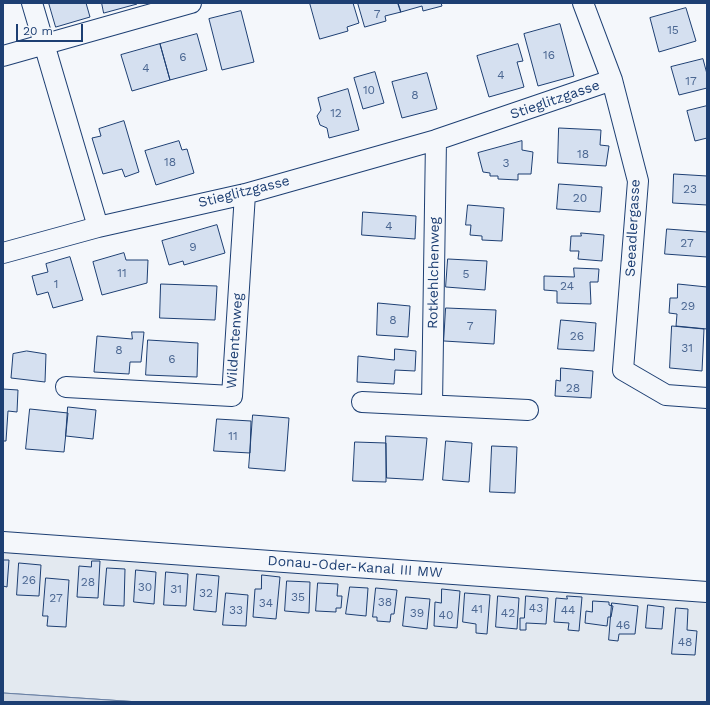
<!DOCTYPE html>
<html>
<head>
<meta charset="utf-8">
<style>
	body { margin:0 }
	#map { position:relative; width:710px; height:705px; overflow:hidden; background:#f4f7fb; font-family:"Work Sans",sans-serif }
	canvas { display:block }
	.frame { position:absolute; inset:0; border:4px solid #1d3f73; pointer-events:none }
	.scale { position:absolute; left:16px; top:24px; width:67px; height:18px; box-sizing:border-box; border:2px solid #1d3f73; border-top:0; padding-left:5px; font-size:12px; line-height:14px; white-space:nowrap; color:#1d3f73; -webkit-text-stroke:3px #f4f7fb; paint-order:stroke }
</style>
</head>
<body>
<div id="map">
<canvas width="710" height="705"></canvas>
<div class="frame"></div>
<div class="scale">20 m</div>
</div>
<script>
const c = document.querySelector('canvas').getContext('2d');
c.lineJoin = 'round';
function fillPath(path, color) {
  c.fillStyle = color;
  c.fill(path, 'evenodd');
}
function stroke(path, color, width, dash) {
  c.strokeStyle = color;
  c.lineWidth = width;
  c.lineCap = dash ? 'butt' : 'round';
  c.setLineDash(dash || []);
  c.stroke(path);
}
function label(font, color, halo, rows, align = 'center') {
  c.font = font + ' "Work Sans",sans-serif';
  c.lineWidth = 3;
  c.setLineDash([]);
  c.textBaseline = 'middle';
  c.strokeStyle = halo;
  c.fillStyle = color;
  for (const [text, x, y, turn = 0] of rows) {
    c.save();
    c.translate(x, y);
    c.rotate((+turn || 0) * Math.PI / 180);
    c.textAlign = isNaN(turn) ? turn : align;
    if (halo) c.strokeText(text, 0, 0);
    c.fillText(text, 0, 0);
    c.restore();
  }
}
const green = new Path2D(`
	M3 552 707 601V702H139L3 693Z`);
fillPath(green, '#e3e9f0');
stroke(green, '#687fa3', 1);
const water = new Path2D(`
	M3 693 139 702H3Z`);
fillPath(water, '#cfd7e4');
stroke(water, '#687fa3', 1);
const building = new Path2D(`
	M49 3H86L90 17 56 27Z
	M102 3H137V4L104 13Z
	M310 3H353L359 23 347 27 348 31 320 39Z
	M358 3H398L401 12 385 16 386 21 365 27Z
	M398 3H441L442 6 423 11 422 6 401 12Z
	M686 8 696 41 659 52 650 18Z
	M241 11 254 62 222 70 209 19Z
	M560 24 574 76 538 86 524 34Z
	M197 34 207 70 170 80 160 44Z
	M160 44 170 80 132 91 121 55Z
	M518 44 523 61 517 62 524 87 489 97 477 56Z
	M703 59 707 74V88L679 95 671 67Z
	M375 72 384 103 363 109 354 78Z
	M427 73 437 109 402 118 392 82Z
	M348 89 359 130 329 138 327 128 320 125 317 116 321 110 318 98Z
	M707 106V138L695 141 687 111Z
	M124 121 139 172 125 177 122 169 103 174 92 138 101 136 99 129Z
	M559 128 601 130 600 145 609 146 606 166 558 163Z
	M179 141 182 150 187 149 194 173 156 185 145 151Z
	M522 141V150L533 152 531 174H518V180L498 179V176H490V173L483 172 478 153Z
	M674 174 707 176V205L673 203Z
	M559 184 602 187 600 212 557 209Z
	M468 205 504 208 502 241 482 240V236L470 235 471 225H466Z
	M363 212 416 216 415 239 362 235Z
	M217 225 225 253 184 265 183 261 169 265 162 241Z
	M667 229 707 232V257L665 254Z
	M581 233 604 235 602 261 578 259 579 251H570L571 236H581Z
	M124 253 126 260H148L147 283 102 295 93 262Z
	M70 257 83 300 53 308 48 292 37 295 32 276 48 272 46 264Z
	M448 259 487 261 485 290 446 287Z
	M574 268 599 269 598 282H590L591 304 557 303V291L544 290V276L574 277Z
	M161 284 217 286 215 320 160 318Z
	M678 284 707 287V329L676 326 677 314 669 313 670 298H677Z
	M378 303 410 306 408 337 377 335Z
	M446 308 496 310 494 344 444 341Z
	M561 320 596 323 594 351 558 349Z
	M672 326 704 329 702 371 670 368Z
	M132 332H144L141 362H130L129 374 94 372 97 336 132 339Z
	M148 340 198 343 197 377 146 375Z
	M395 349 416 351 415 371 395 370 394 384 357 382 358 356 394 360Z
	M27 351 46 354 45 382 11 378 13 354Z
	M561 368 593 371 591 398 555 396 556 380 560 381Z
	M3 389 18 390 17 412 8 411 6 441H3Z
	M68 407 96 410 93 439 66 436Z
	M30 409 68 413 64 452 26 449Z
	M253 415 289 418 285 471 249 468Z
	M217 419 251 421 250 453 214 451Z
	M386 436 427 438 423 480 387 478Z
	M446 441 472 443 469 482 443 480Z
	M355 442 386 443V482L353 481Z
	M492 446 517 447 515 493 490 492Z
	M3 560H9L7 587 3 586Z
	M92 561H100L98 598 77 597 79 566 91 567Z
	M19 563 41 565 39 596 17 595Z
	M107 568 125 569 124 606 104 605Z
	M136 570 156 572 154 604 134 602Z
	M166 572 188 574 186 606 164 605Z
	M197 574 219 576 216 612 194 610Z
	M262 575 280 577 276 619 253 617 255 589H261Z
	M46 578 69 580 66 627 47 626 48 616H43Z
	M287 581 310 582 309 613 285 611Z
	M318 583 338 584 337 596H342L341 608H336V612L316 611Z
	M350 587 368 588 366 616 346 614Z
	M376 588 397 590 394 614H391L390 622 377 621V617H373Z
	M442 589 460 591 457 628 434 626 435 602 441 603Z
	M226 593 248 595 246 626 223 625Z
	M465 593 490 595 487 634 476 633V624L463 622Z
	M498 596 519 598 517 629 496 627Z
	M526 596 548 598 546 624 526 623V630H520V618H524Z
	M567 596 582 597 579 631 568 630 569 623 554 622 556 598 567 599Z
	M406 597 430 599 427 629 403 626Z
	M593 601 609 602V605L613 606 611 617H608L607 626 585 623 586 611 592 612Z
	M612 603 638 606 635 634H619L618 641 609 640Z
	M648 605 664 607 662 629 646 628Z
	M676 608 688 609 687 630 697 631 695 655 672 654Z`);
fillPath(building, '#d5e0f0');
stroke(building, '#1d3f73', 1);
const minor = new Path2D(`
	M32 3 98 227 245 194 436 140 612 80
	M583 3 612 80 638 181 623 370 666 395 707 398
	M3 56 191 3
	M3 253 98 227
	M66 387 232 396 245 194
	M362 402 528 410
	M432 405 436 140
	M3 542 707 592`);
stroke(minor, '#1d3f73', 22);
stroke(minor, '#f4f7fb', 20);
label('12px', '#4b6792', null, [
	["7",377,14],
	["15",673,30],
	["16",549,55],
	["6",183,57],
	["4",146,68],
	["4",501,75],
	["17",691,81],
	["10",369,90],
	["8",415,95],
	["12",336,113],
	["18",583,154],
	["18",170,162],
	["3",506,163],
	["23",690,189],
	["20",580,198],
	["4",389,226],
	["27",687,243],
	["9",193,247],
	["11",122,273],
	["5",466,274],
	["1",56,284],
	["24",567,286],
	["29",688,306],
	["8",393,320],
	["7",470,326],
	["26",577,336],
	["31",687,348],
	["8",119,350],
	["6",172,359],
	["28",573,388],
	["11",233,436],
	["26",29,580],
	["28",88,582],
	["30",145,587],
	["31",176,589],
	["32",206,593],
	["35",298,597],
	["27",56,598],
	["38",385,602],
	["34",266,603],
	["43",536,608],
	["41",477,609],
	["33",236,610],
	["44",568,610],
	["39",417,613],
	["42",508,613],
	["40",446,615],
	["46",623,625],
	["48",685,642]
]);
label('14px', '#1d3f73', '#f4f7fb', [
	["Stieglitzgasse",555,100,-19],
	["Stieglitzgasse",244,192,-14],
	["Seeadlergasse",633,228,-87],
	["Rotkehlchenweg",434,273,-89],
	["Wildentenweg",235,341,-86],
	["Donau-Oder-Kanal III MW",355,567,4]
]);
</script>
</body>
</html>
